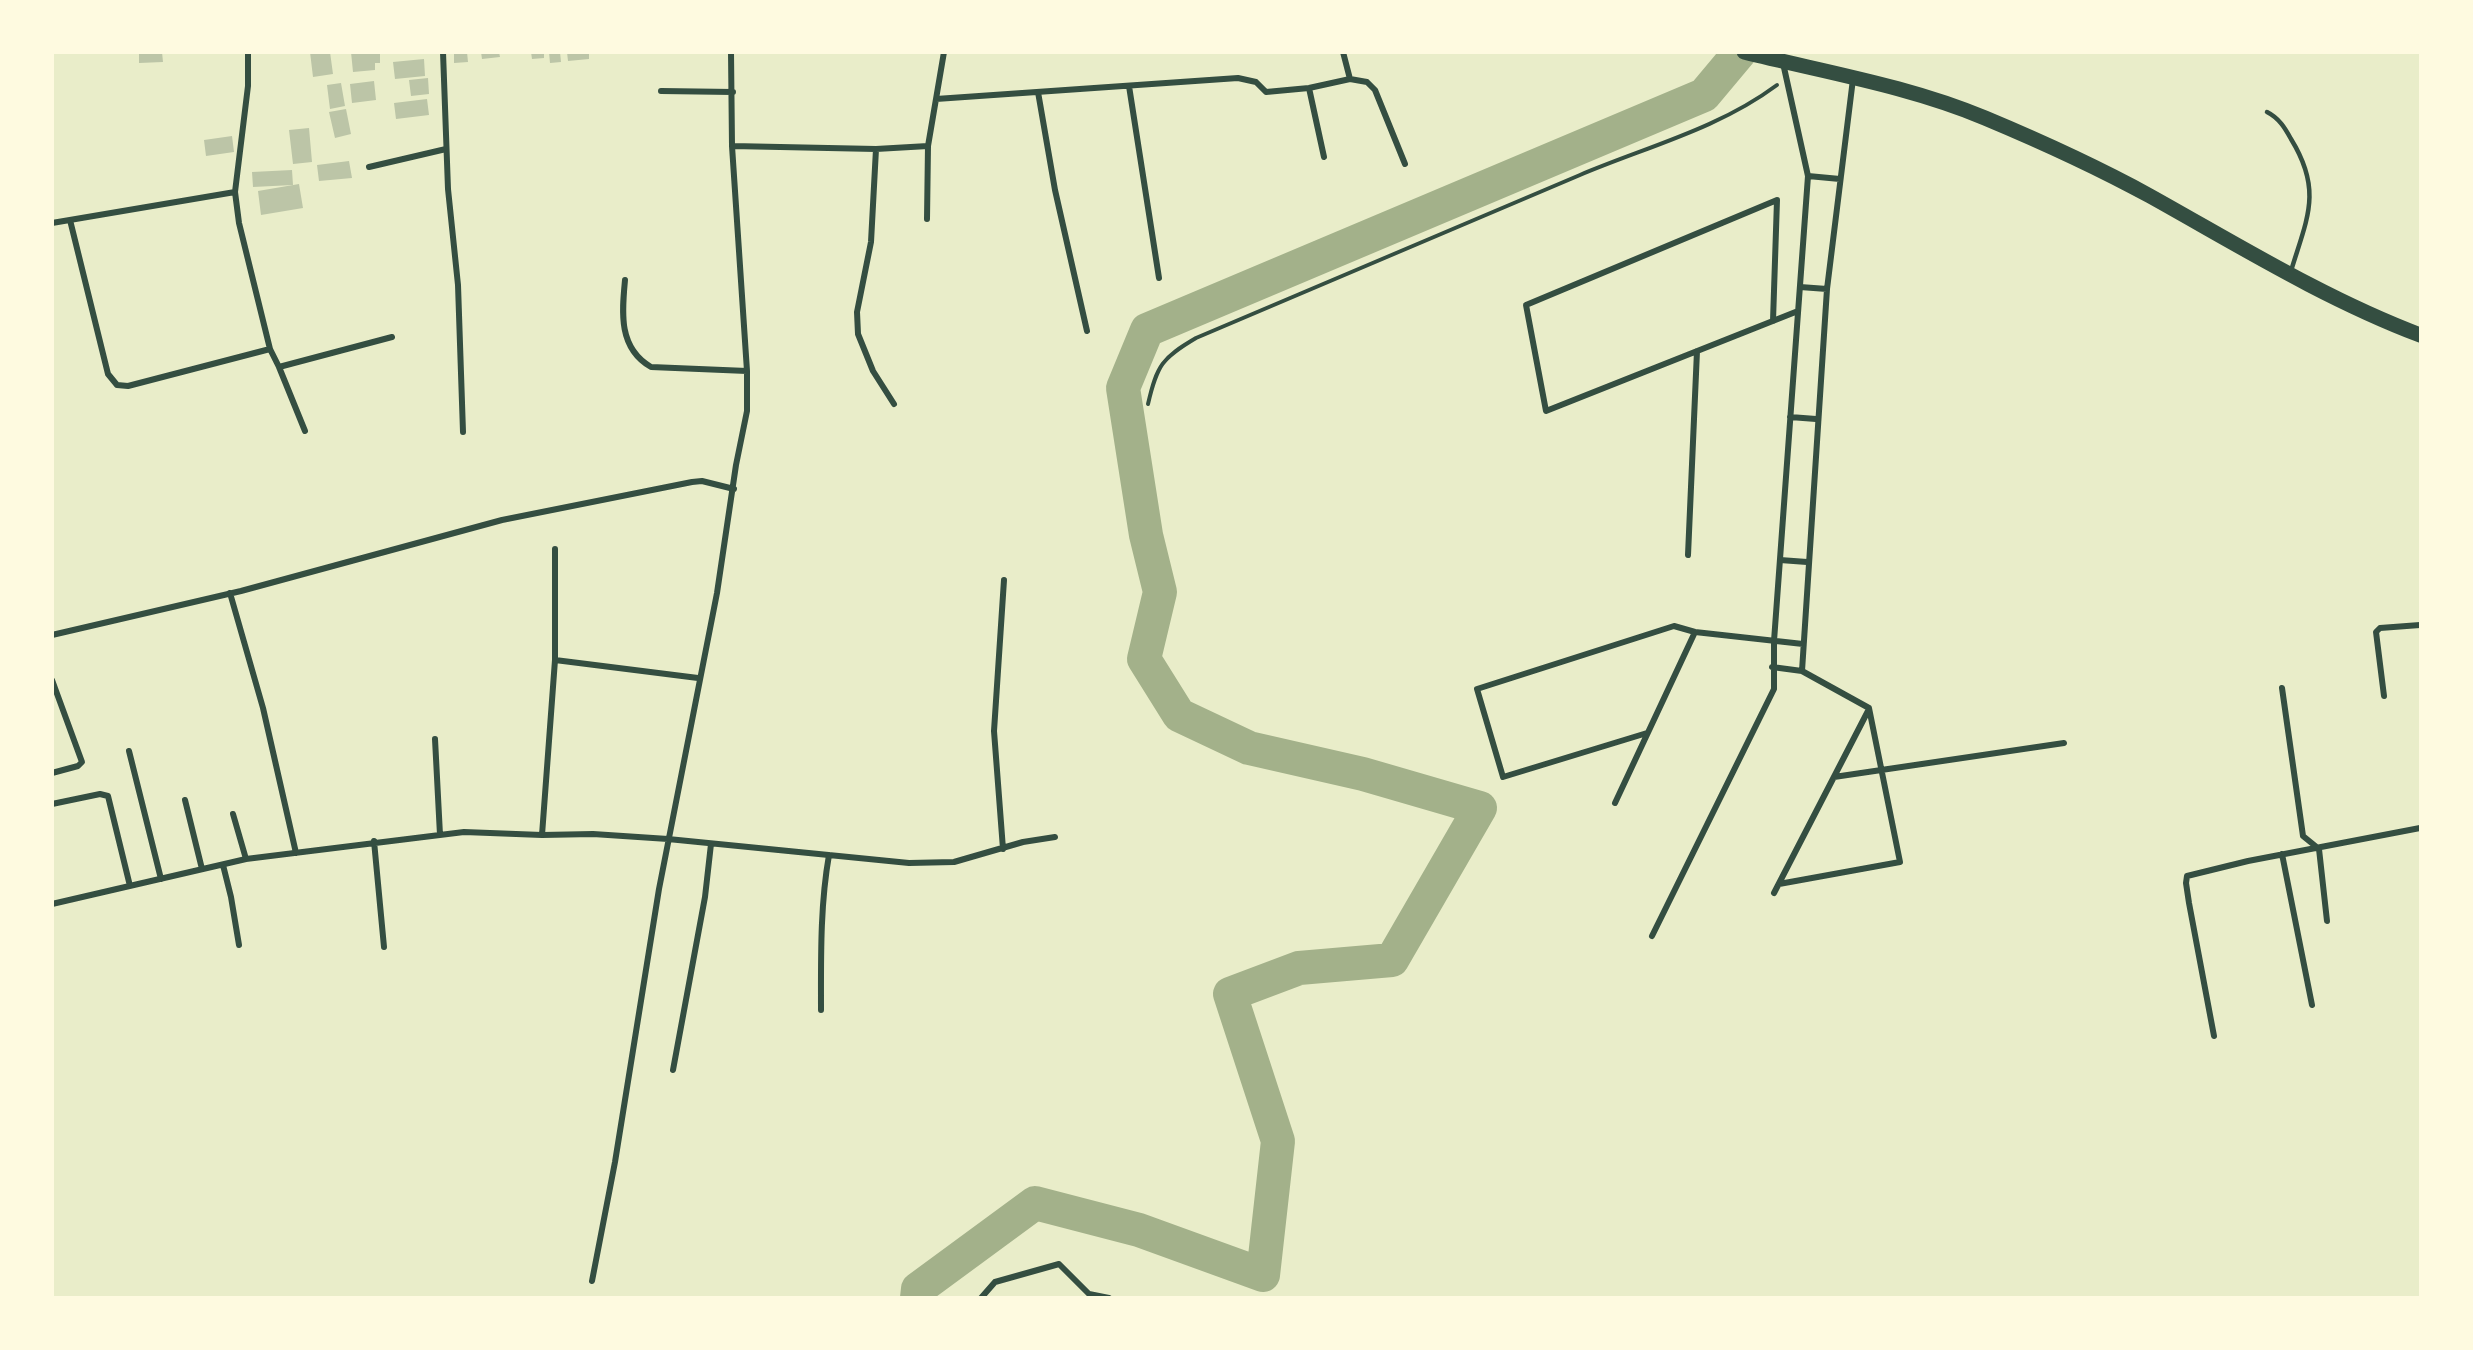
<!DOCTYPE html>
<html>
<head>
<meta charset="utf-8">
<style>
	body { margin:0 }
	#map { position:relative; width:2473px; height:1350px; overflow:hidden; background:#e9edc9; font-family:"DejaVu Sans",sans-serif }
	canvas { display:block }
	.frame { position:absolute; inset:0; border:54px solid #fefae0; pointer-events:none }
</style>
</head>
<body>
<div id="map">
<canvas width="2473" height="1350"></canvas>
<div class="frame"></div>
</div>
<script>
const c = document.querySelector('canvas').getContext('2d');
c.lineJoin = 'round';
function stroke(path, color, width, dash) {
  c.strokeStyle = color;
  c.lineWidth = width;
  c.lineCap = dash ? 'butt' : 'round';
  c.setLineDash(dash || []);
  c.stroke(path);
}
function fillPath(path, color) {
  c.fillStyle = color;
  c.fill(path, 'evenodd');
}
stroke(new Path2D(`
	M917 1298 918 1289 1035 1203 1139 1230 1263 1275 1278 1141 1230 994 1299 968 1392 960 1480 808 1363 774 1249 748 1179 715 1144 659 1160 592 1146 535 1123 388 1147 330 1704 95 1740 52`), '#a3b18a', 34);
fillPath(new Path2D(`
	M139 52H162L163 62 139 63Z
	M310 52H330L333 74 313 77Z
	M351 52H380V63H375V70L353 72Z
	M454 52H467L468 62 454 63Z
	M481 52H499L500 57 482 59Z
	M531 52H544V58L532 59Z
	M549 52H560L561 62 550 63Z
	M567 52H589V59L568 61Z
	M424 59 425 76 395 79 393 62Z
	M428 78 429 94 411 96 409 80Z
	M374 81 376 100 352 103 350 84Z
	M341 83 345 106 330 109 327 85Z
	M427 99 429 115 396 119 394 103Z
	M346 109 351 134 335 138 329 112Z
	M309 128 312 162 293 164 289 130Z
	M232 136 234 152 206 156 204 140Z
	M349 161 352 178 319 181 317 165Z
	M292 170 293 185 253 187 252 172Z
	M299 184 303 208 261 215 258 191Z`), '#bcc5a7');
stroke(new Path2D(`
	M1148 404C1157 365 1162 358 1196 338 1324 284 1451 229 1580 175 1646 147 1718 129 1777 85`), '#344e41', 4);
stroke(new Path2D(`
	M2267 112C2279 118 2285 128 2291 139 2323 191 2307 218 2291 271`), '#344e41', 4.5);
stroke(new Path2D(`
	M248 52V86L235 192 239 223 270 349 279 367 392 337
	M443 52 448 189 458 285 463 432
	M1343 52 1350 79 1367 82 1375 90 1405 164
	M1129 86 1159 278
	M1309 88 1324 157
	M661 91 733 92
	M1038 92 1055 190 1087 331
	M936 99 1238 78 1256 82 1266 92 1309 88 1350 79
	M732 146 876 149 928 146 944 52
	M876 149 871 242 857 312 858 334 873 371 894 404
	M369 167 446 149
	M1808 176 1840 179
	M927 219 928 146
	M70 220 108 374 117 385 128 386 270 349
	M52 223 235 192
	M625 280C622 312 618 348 651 367L747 371
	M1800 287 1827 289
	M1773 321 1777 200 1526 305 1546 411C1630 378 1714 345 1798 311
	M279 367 305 431
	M1790 417 1816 419
	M1688 555 1697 351
	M1780 560 1807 562
	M230 593 263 708 296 853
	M52 635 241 591 502 520 692 482 702 481 734 489
	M555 660 698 678
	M1772 667 1802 671 1869 708 1900 862 1779 884
	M1802 671 1827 289 1853 79
	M52 680 82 762 78 766 52 773
	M2282 688 2303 836 2319 849 2327 921
	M2384 696 2376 632 2380 628 2420 625
	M1647 733 1503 777 1477 689 1674 626 1695 632 1803 644
	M435 739 440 835
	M129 751 161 879
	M1834 777 2064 743
	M185 800 202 869
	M1615 803 1695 632
	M52 804 100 794 108 796 130 886
	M233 814 246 859
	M542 835 555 660V549
	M374 841 384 947
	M1003 849 994 731 1004 580
	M2282 854 2312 1005
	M223 865 231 897 239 945
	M1774 893 1869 709
	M52 904 246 859 464 832 542 835 593 834 668 839 909 863 954 862 1023 842 1055 837
	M1652 936 1774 689V641L1808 176 1783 63
	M821 1010C821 958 820 906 829 855
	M2214 1036 2189 903 2186 883 2187 876 2248 861 2420 828
	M673 1070 705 897 711 844
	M592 1281 615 1162 659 889 717 593 736 465 747 411V371L732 146 731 52
	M981 1298 995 1282 1059 1264 1089 1294 1109 1298`), '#344e41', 6);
stroke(new Path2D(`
	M1744 52C1824 72 1909 86 1985 118 2040 141 2097 167 2150 196 2238 245 2325 299 2420 335`), '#344e41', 15);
</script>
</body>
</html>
